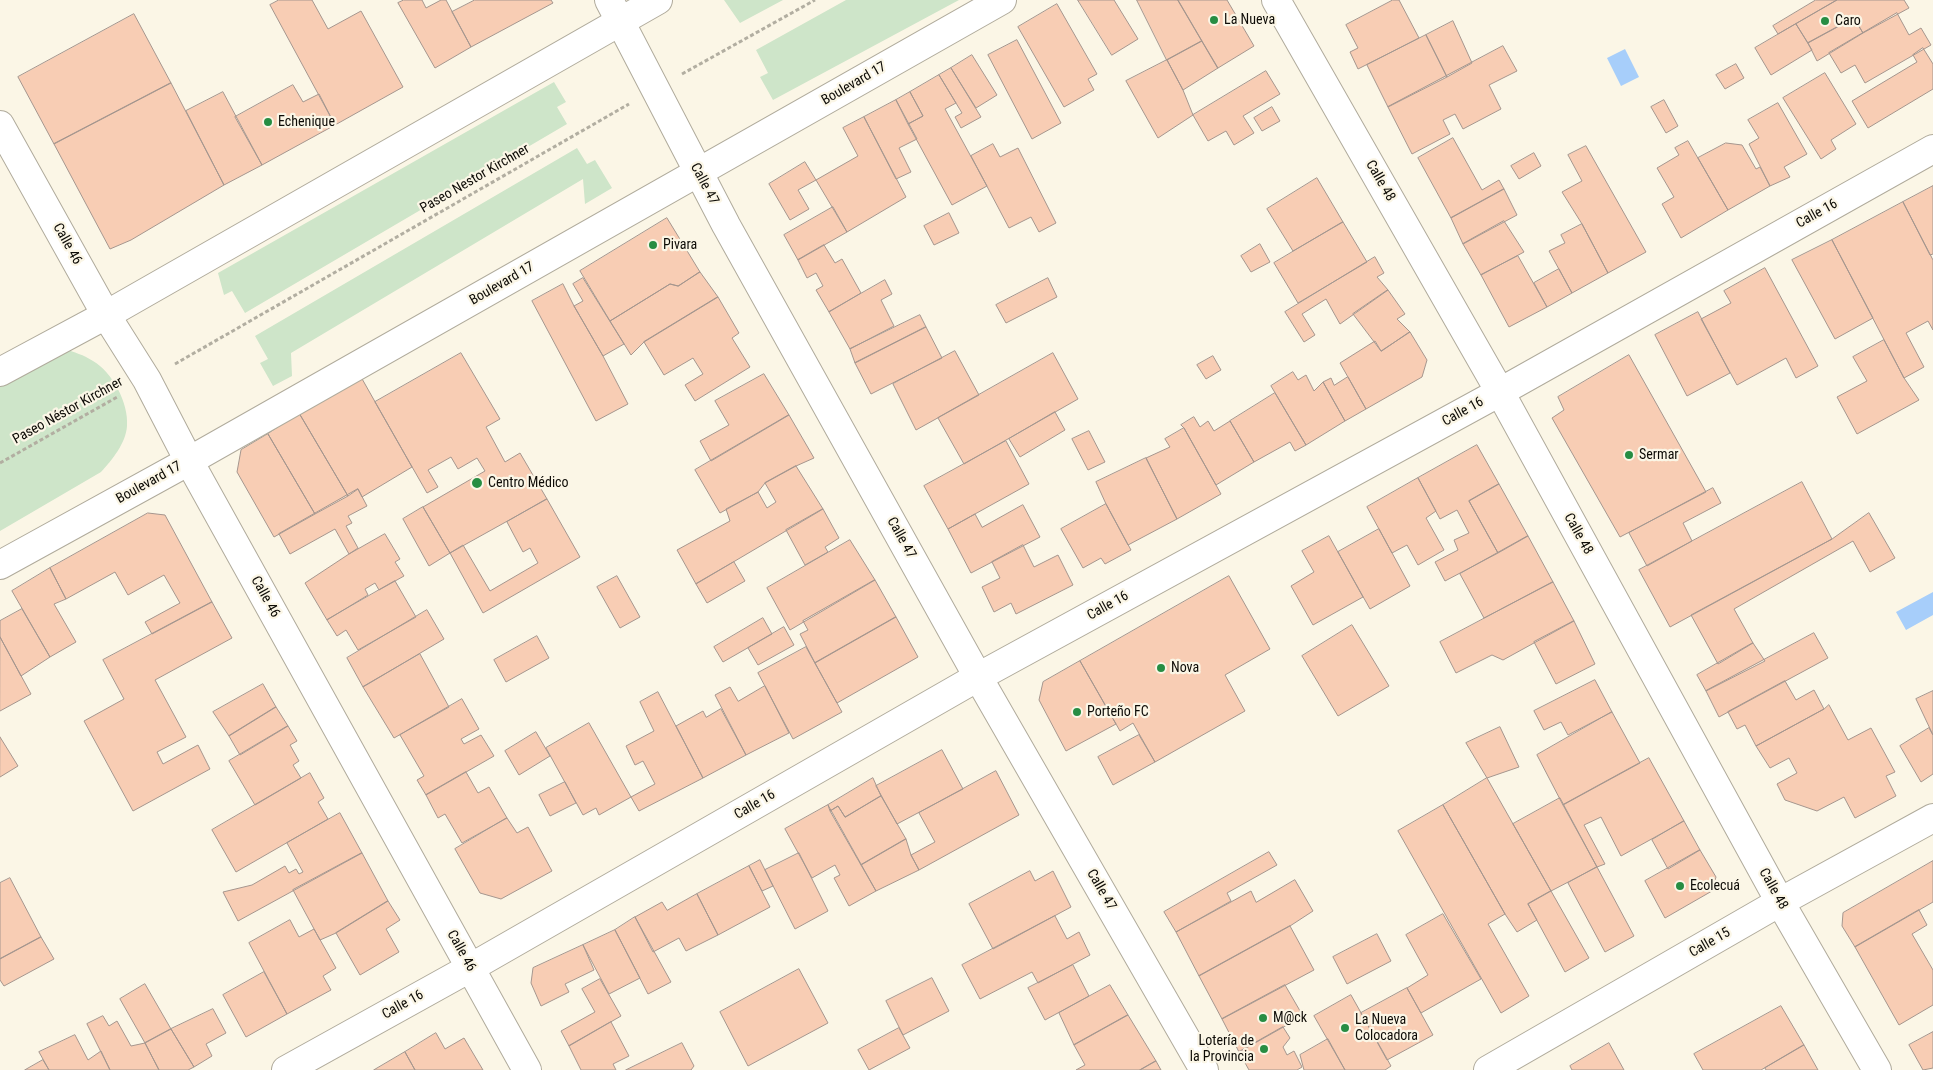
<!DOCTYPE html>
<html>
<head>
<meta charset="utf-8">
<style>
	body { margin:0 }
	canvas { display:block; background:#fbf6e6 }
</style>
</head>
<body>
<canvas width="1933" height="1070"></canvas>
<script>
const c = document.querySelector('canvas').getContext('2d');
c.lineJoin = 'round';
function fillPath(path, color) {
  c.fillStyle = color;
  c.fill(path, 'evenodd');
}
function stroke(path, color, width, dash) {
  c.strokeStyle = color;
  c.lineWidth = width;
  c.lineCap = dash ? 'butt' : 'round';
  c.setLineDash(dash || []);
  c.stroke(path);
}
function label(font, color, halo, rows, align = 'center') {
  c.font = font + ' "Roboto Condensed",sans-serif';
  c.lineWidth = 4.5;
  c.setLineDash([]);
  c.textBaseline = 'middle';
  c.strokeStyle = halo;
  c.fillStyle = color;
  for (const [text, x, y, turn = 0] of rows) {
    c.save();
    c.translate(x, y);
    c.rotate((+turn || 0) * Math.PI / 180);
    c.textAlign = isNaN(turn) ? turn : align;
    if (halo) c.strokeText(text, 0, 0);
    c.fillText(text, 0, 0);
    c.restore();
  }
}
fillPath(new Path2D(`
	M724 0H783L740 23Z
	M846 0H959L773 100 760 77 768 73 756 50Z
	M554 82 566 102 557 107 567 124 245 313 232 291 224 295 218 273Z
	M577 148 587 164 595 160 612 188 585 204 583 179 291 353 292 376 273 386 260 363 268 359 255 336Z
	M64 349C74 352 84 355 93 361 112 372 129 403 127 426 126 443 112 460 101 472L0 531V385Z`), '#cee5c9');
fillPath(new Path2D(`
	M1625 49 1639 77 1621 86 1607 58Z
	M1933 592V615L1906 630 1896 612Z`), '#a7cefa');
const building = new Path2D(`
	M279 0H312L328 29 361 11 403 87 335 125 270 5Z
	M404 0H422L426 8 441 0H446L471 47 435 68 398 3Z
	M475 0H551L553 3 471 47 452 12Z
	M1078 0H1114L1138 39 1112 55Z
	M1137 0H1178L1202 41 1167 60Z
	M1178 0H1227L1254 46 1218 68Z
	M1393 0H1399L1419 38 1358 69 1350 52 1358 48 1346 25Z
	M1816 0H1837L1778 34 1773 26Z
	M1837 0H1904L1909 8 1863 33 1854 18 1808 43 1796 24Z
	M1057 4 1097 74 1088 79 1094 90 1064 107 1018 27Z
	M1897 13 1909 35 1921 28 1931 45 1865 83 1855 65 1841 73 1829 53Z
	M134 14 171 83 54 144 18 77Z
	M1854 18 1863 33 1817 61 1808 43Z
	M1453 21 1472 63 1447 77 1426 35Z
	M1796 24 1812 50 1771 75 1755 48Z
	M1426 35 1447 77 1388 107 1367 65Z
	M1017 40 1061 123 1032 139 988 55Z
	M1202 41 1218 68 1183 90 1167 60Z
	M1503 46 1517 71 1489 85 1501 109 1463 129 1455 114 1443 120 1450 134 1412 154 1388 107Z
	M1923 48 1933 64V89L1868 128 1852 101 1917 62 1913 55Z
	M972 55 997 95 976 108 951 68Z
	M1167 60 1183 90 1193 115 1158 138 1126 81Z
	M1736 64 1744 78 1725 89 1716 75Z
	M951 68 981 117 961 128 955 117 962 113 939 75Z
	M1266 71 1280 94 1243 116 1254 133 1234 145 1226 131 1208 141 1193 115Z
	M1825 73 1856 124 1831 140 1836 149 1821 159 1783 98Z
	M939 75 956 103 945 109 987 186 952 205 908 124 923 116 910 92Z
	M171 83 224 185 131 240 110 249 54 144Z
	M293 85 303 102 319 94 335 125 262 165 235 117Z
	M223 92 262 165 224 185 186 111Z
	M910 92 923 116 908 124 896 100Z
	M896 100 917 139 899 148 911 172 896 179 864 117Z
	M1664 100 1678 126 1666 133 1651 107Z
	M1778 103 1807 154 1784 167 1790 177 1770 186 1749 144 1759 138 1748 120Z
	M1272 107 1280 121 1262 131 1254 118Z
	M864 117 906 197 847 232 816 180 858 156 843 128Z
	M1453 138 1482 190 1499 180 1504 189 1451 218 1418 158Z
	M1688 141 1728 210 1681 238 1662 204 1674 197 1657 168 1679 155 1675 148Z
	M1726 143 1742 145 1756 169 1760 167 1770 186 1728 210 1698 158Z
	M993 144 1000 157 1018 148 1056 223 1039 232 1031 217 1009 228 971 156Z
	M1586 146 1646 252 1608 273 1582 224 1562 192 1582 181 1568 155Z
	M1534 153 1541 166 1519 179 1511 166Z
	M805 162 816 180 798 190 809 209 790 220 769 184Z
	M1317 178 1343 222 1293 251 1267 209Z
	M1933 186V254L1930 255 1903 202Z
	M1504 189 1517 215 1463 244 1451 218Z
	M1903 202 1933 260V330L1928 321 1906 333 1924 367 1904 378 1832 240Z
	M833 207 847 232 798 260 784 235Z
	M949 213 959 233 934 245 924 226Z
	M667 218 700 272 678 286 670 284 610 321 580 271Z
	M1504 221 1524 252 1481 275 1463 244Z
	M1343 222 1367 262 1298 303 1274 263Z
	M1582 224 1608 273 1572 293 1549 251 1565 243 1561 235Z
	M1832 240 1873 318 1835 339 1792 260Z
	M1260 244 1270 262 1251 272 1241 256Z
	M824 245 835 263 842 259 861 293 829 312 816 290 823 286 816 273 807 278 798 260Z
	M1518 256 1547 307 1509 327 1481 275Z
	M1375 257 1384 273 1377 277 1388 290 1340 324 1326 299 1302 314 1315 335 1304 342 1285 312Z
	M1765 268 1818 366 1796 378 1786 358 1737 385 1701 319 1731 303 1724 291Z
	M1559 269 1572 293 1547 307 1534 283Z
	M700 272 718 297 644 342 631 355 610 321 670 284 678 286Z
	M583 278 624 344 603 356 574 306 583 301 573 284Z
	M1048 278 1057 297 1006 323 996 305Z
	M885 280 892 294 881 300 894 326 850 349 829 312Z
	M563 284 574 306 603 356 628 404 596 421 532 301Z
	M1388 290 1405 314 1397 319 1410 332 1381 351 1353 314Z
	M718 297 739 333 732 338 750 367 695 401 685 385 703 374 693 358 664 375 644 342Z
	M1698 312 1730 373 1687 396 1655 335Z
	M920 315 926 327 855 363 850 349Z
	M926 327 942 358 871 394 855 363Z
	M1410 332 1427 360 1422 377 1366 409 1340 363 1375 341 1381 351Z
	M1884 340 1904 378 1919 400 1857 434 1837 397 1867 381 1853 357Z
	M955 351 979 395 916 430 893 384Z
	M461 353 500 419 486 427 505 462 520 453 547 499 450 553 423 507 485 471 477 458 458 469 451 457 428 470 438 487 427 493 375 402Z
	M1053 353 1078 399 964 464 938 418Z
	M1629 355 1706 492 1620 537 1552 418 1564 410 1558 397Z
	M1213 356 1221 370 1206 379 1197 365Z
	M1293 372 1298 380 1306 375 1314 391 1323 382 1345 421 1306 445 1271 386Z
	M764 374 789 415 711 461 700 441 729 425 715 401Z
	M361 377 412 467 362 497 358 489 348 496 299 413Z
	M1348 377 1366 409 1345 421 1323 382 1331 378 1334 385Z
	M1275 393 1306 445 1295 451 1290 442 1254 462 1230 421Z
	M1055 412 1065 430 1020 457 1009 439Z
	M299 413 348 496 315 514 268 434Z
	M789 415 814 458 796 466 765 483 758 492 720 513 695 470Z
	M1194 417 1200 427 1208 421 1214 431 1230 421 1254 462 1216 485 1184 428 1181 425Z
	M1184 428 1221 494 1177 519 1146 458 1170 447 1165 439Z
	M1089 431 1105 462 1088 470 1072 439Z
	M268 434 315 514 274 537 237 472 241 450Z
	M1006 441 1029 484 948 529 924 486Z
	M1477 445 1499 484 1469 501 1498 553 1445 581 1435 562 1458 550 1454 540 1469 533 1457 510 1440 519 1418 478Z
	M1146 458 1177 519 1128 545 1106 504 1096 482Z
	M796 466 823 509 696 584 677 550 730 521 726 509 758 492 767 508 776 502 765 483Z
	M1418 478 1436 511 1426 518 1444 550 1418 565 1407 545 1392 553 1367 507Z
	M1802 482 1832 539 1670 627 1639 570Z
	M1499 484 1528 536 1498 553 1469 501Z
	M1713 488 1721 503 1683 523 1692 541 1647 566 1629 533Z
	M358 489 367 506 348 516 352 523 346 526 358 548 349 554 335 529 290 554 279 534Z
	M547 499 580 557 483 613 450 553 463 545 490 591 538 563 530 548 523 552 507 522Z
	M1106 504 1131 550 1105 564 1101 558 1083 568 1061 529Z
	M1023 505 1040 537 971 573 948 529 975 514 982 527Z
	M423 507 450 553 429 566 403 519Z
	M823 509 839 538 825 547 828 552 805 565 786 530Z
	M148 513 165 515 212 602 152 634 145 622 180 603 164 575 128 595 115 572 66 599 50 568Z
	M1869 513 1895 558 1870 572 1853 541 1734 609 1753 643 1718 664 1691 615 1832 539Z
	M1379 529 1410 586 1370 609 1338 552Z
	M385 534 400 559 395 562 404 576 379 590 375 583 365 589 368 595 327 620 305 583 349 554Z
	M1329 536 1363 597 1313 625 1291 586 1314 572 1302 551Z
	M1528 536 1553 582 1484 618 1460 574Z
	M850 540 875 580 790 630 767 588Z
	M1023 545 1034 567 1058 555 1073 585 1016 614 1011 603 994 612 982 587 1000 578 992 562Z
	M734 562 745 581 707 603 696 584Z
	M50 568 66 599 54 604 76 642 50 657 12 591Z
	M617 576 640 617 620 628 597 587Z
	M1229 576 1270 649 1225 675 1245 711 1155 762 1133 723 1120 731 1080 661Z
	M875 580 896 617 815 663 800 634 808 630 803 621Z
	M395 581 416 617 358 650 346 630 337 636 327 620Z
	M1553 582 1574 621 1503 660 1492 655 1456 673 1440 642Z
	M212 602 232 638 155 680 186 737 157 752 163 764 198 745 210 769 133 811 84 721 124 699 103 660Z
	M22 609 50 657 21 676 0 637V621Z
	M427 610 444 639 363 687 347 658Z
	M896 617 918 657 837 703 815 663Z
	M763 618 772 634 723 662 714 647Z
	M1574 621 1595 664 1556 684 1534 642Z
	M1352 625 1389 686 1338 716 1302 656Z
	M784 627 794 645 758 665 748 648Z
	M1814 633 1828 658 1719 717 1706 691Z
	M537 636 549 658 506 682 494 660Z
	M0 637 31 694 0 711Z
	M1753 643 1765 661 1706 691 1697 675Z
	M806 647 842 712 793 739 758 673Z
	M420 654 449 707 394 738 363 687Z
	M1080 661 1116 724 1066 751 1039 700 1043 682Z
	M1595 680 1612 712 1568 735 1561 722 1544 730 1534 711Z
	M1785 681 1796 700 1814 690 1824 709 1756 746 1745 725 1737 729 1728 712Z
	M263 684 276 707 229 736 213 712Z
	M765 686 789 733 746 755 715 695 730 687 738 701Z
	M1933 691V735L1916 699Z
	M658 692 703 778 639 811 631 797 655 784 643 761 635 765 626 746 654 731 640 702Z
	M462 699 479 729 461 739 464 744 481 735 494 756 426 795 417 780 424 776 400 735Z
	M1829 705 1848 740 1871 728 1895 772 1886 776 1896 796 1855 818 1844 797 1817 811 1785 800 1777 784 1797 773 1789 758 1770 768 1756 746 1824 709Z
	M276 707 288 726 240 755 229 736Z
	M721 709 746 755 703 778 676 726 703 711 706 717Z
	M1612 712 1640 763 1563 805 1537 755Z
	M589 723 631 797 599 815 596 808 583 815 546 748Z
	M288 726 297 741 290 745 299 761 293 765 301 778 255 805 229 761Z
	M1500 727 1519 767 1487 778 1466 743Z
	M1929 728 1933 735V774L1921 782 1900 746Z
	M536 732 550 756 519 775 505 751Z
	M1139 735 1155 762 1113 785 1098 757Z
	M0 737 18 766 0 777Z
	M942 750 963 789 897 824 876 786Z
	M1649 758 1684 821 1621 856 1601 817 1584 825 1605 864 1597 867 1563 805Z
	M996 771 1019 815 919 870 911 855 935 842 919 813Z
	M466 772 478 793 489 787 507 818 462 843 445 814 438 818 426 795Z
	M310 773 324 798 318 802 328 819 236 872 212 830Z
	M873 778 881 796 845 817 838 806 830 811 828 805Z
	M1487 778 1551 891 1528 904 1537 920 1517 932 1505 914 1443 805Z
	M565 782 576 803 550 816 539 795Z
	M881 796 906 839 861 865 830 811 838 806 845 817Z
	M1560 798 1597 867 1551 891 1513 824Z
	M828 805 876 891 849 906 834 878 840 875 835 865 812 878 785 829Z
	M1443 805 1505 914 1488 924 1529 996 1501 1013 1398 831Z
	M340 813 362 853 238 921 223 892 252 885 285 866 289 873 296 869 299 874 303 872 287 843Z
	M507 818 517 833 528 827 552 871 501 899 480 893 455 849Z
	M1684 821 1700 850 1668 869 1652 840Z
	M906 839 911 855 919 870 876 891 861 865Z
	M1700 850 1716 877 1712 891 1665 918 1645 881Z
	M1269 852 1277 865 1227 893 1231 901 1176 932 1164 912Z
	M362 853 388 901 336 933 320 940 293 890Z
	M799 853 828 911 795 929 765 870Z
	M760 860 773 886 762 891 749 866Z
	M1933 861V902L1855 947 1842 926 1843 913Z
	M749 866 770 907 718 935 697 894Z
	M1597 867 1634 936 1605 952 1568 883Z
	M1030 871 1035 881 1053 871 1071 907 993 949 969 904Z
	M10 878 41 937 0 959V883Z
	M1295 880 1313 911 1290 926 1199 976 1176 932 1251 891 1256 902Z
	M1551 891 1589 958 1565 972 1528 904Z
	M697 894 718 935 686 951 679 938 653 952 635 917 662 902 667 910Z
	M388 901 400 920 386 929 399 952 360 975 336 933Z
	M1919 910 1927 925 1912 934 1933 970V1005L1899 1025 1855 947Z
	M1443 914 1481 979 1421 1013 1407 988 1428 975 1406 935Z
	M1055 916 1067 939 1079 932 1090 955 1038 983 1032 972 980 999 962 965Z
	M635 917 671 982 648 994 615 930Z
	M290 920 299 937 314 929 336 968 323 976 331 990 287 1014 249 943Z
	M1290 926 1314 970 1222 1019 1199 976Z
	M615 930 640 978 609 994 583 945Z
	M1377 934 1391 961 1347 984 1333 957Z
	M41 937 54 959 4 986 0 980V959Z
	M583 945 594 970 565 984 569 992 541 1006 531 983 533 968Z
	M1073 965 1089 996 1045 1020 1028 988Z
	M799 969 828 1023 748 1066 720 1012Z
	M264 972 287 1014 246 1037 223 995Z
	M932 978 949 1011 903 1035 886 1001Z
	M600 979 621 1016 569 1046 561 1031 595 1012 582 989Z
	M145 984 171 1029 145 1043 120 999Z
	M1110 985 1128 1015 1074 1045 1059 1013Z
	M1285 985 1303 1016 1239 1052 1222 1019Z
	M1407 988 1433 1035 1387 1060 1361 1013Z
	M1351 995 1391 1066 1385 1070H1345L1314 1016Z
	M1781 1006 1804 1045 1761 1070H1703L1694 1054Z
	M213 1009 226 1033 206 1044 212 1056 194 1067 171 1029Z
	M1128 1015 1156 1061 1140 1070H1076L1085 1065 1074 1045Z
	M103 1016 109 1026 117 1021 131 1046 145 1043 159 1070H110L87 1024Z
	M611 1022 629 1056 613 1064 616 1070H581L569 1046Z
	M1283 1027 1290 1038 1283 1047 1287 1055 1294 1051 1302 1067 1297 1070H1249L1239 1052Z
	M899 1028 910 1048 869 1070 858 1050Z
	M171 1029 194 1067 188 1070H159L145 1043Z
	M1933 1032V1068L1923 1070 1909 1045Z
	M436 1033 445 1049 464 1038 483 1070H415L405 1052Z
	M75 1035 88 1060 101 1051 110 1070H49L39 1052Z
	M1328 1039 1345 1070H1304L1300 1055Z
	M682 1043 694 1066 691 1070H626Z
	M1609 1043 1624 1070H1572L1570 1066Z
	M1804 1045 1818 1070H1766L1765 1068Z
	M405 1052 415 1070H374Z
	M43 1060 49 1070H25Z
	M1156 1061 1161 1070H1140Z`);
fillPath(building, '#f8cdb4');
stroke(building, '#a5968e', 1);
const minor = new Path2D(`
	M609 0 726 225 978 677 1204 1070
	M1276 0 1500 392 1780 902 1877 1070
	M0 125 106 315 147 380 189 461 527 1070
	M286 1070 470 968 978 677 1500 392 1933 149
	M1488 1070 1780 902 1933 818`);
const secondary = new Path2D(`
	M0 372 106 315 658 0
	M0 565 189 461 1002 0`);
stroke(minor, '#b0ab9c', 30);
stroke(secondary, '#b0ab9c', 30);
stroke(new Path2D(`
	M682 74 815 0
	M175 364 629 104
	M0 463 119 396`), '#b2aea1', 3, [4, 2.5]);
stroke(minor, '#fff', 28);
stroke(secondary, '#fff', 28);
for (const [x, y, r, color] of [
	[1214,20,5,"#278d43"],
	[1825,21,5,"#278d43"],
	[268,122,5,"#278d43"],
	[653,245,5,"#278d43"],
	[1629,455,5,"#278d43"],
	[477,483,6,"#278d43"],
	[1161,668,5,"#278d43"],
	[1077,712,5,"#278d43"],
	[1680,886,5,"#278d43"],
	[1263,1018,5,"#278d43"],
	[1345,1028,5,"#278d43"],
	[1264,1049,5,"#278d43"]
]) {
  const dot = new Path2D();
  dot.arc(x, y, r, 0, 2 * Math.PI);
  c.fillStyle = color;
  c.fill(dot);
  stroke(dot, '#fbf6e6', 2);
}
label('14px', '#0d0b06', '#fbf6e6', [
	["La Nueva",1224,20],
	["Caro",1835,21],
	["Echenique",278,122],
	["Pivara",663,245],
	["Sermar",1639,455],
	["Centro Médico",488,483],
	["Nova",1171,668],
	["Porteño FC",1087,712],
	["Ecolecuá",1690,886],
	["M@ck",1273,1018],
	["La Nueva",1355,1020],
	["Colocadora",1355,1036],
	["Lotería de",1254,1041,"right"],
	["la Provincia",1254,1057,"right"]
], 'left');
label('14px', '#0d0b06', '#fbf6e6', [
	["Boulevard 17",854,84,-30],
	["Paseo Nestor Kirchner",475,179,-30],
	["Calle 48",1380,181,60],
	["Calle 47",704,184,62],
	["Calle 16",1817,214,-29],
	["Calle 46",67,244,61],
	["Boulevard 17",502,284,-30],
	["Paseo Néstor Kirchner",68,411,-29],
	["Calle 16",1463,412,-29],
	["Boulevard 17",149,483,-29],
	["Calle 48",1578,534,61],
	["Calle 47",901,538,61],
	["Calle 46",265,597,61],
	["Calle 16",1108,606,-29],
	["Calle 16",755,805,-30],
	["Calle 48",1773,889,61],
	["Calle 47",1101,890,60],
	["Calle 15",1710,943,-30],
	["Calle 46",461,951,61],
	["Calle 16",403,1005,-29]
]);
</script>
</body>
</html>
